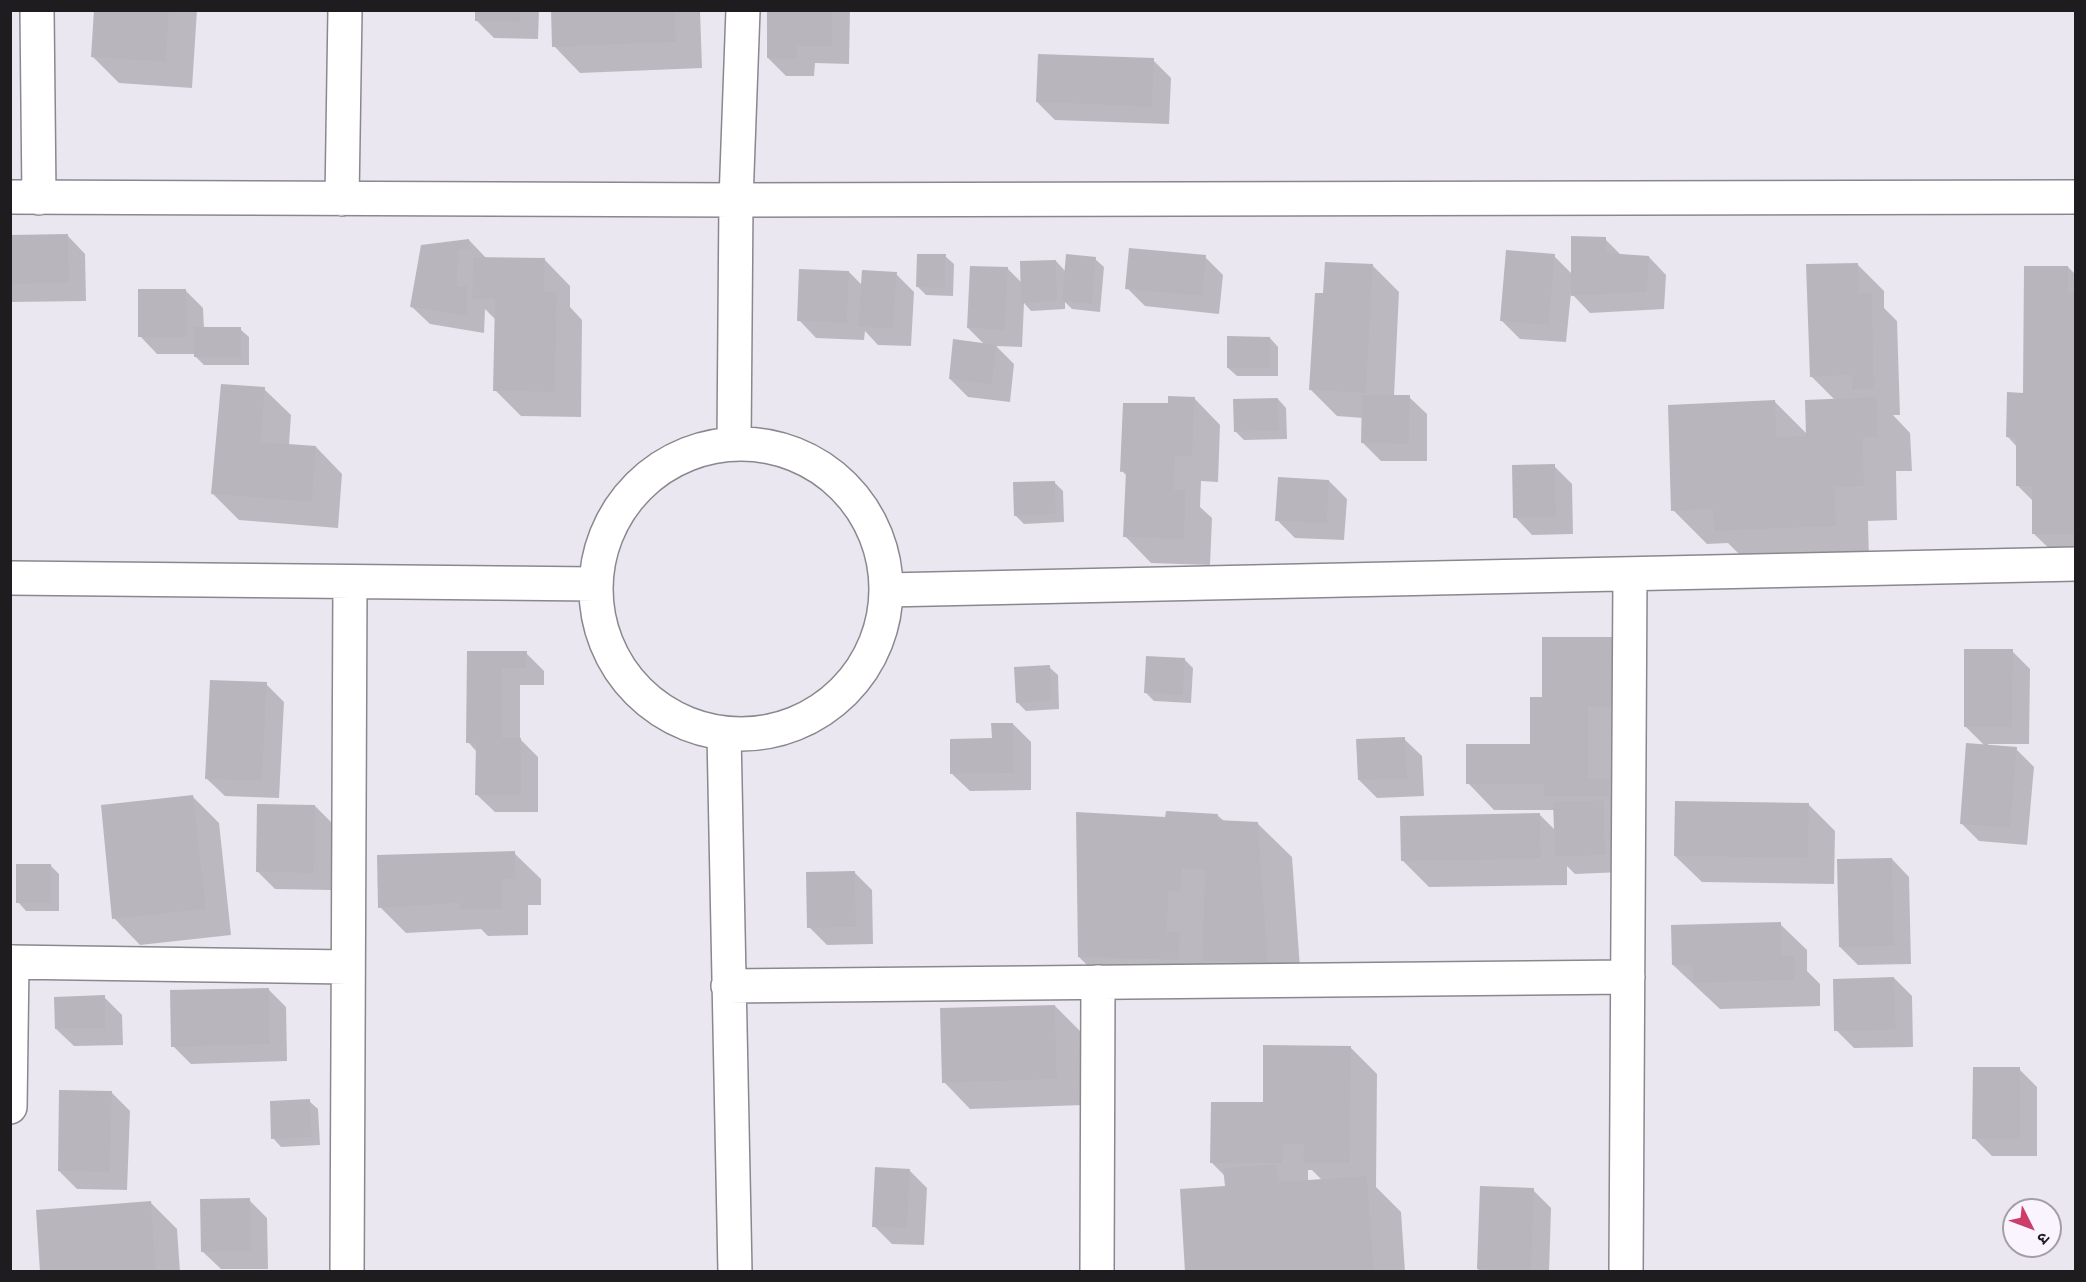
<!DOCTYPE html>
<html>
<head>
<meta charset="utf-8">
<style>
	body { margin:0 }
	#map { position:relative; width:2086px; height:1282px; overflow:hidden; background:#ebe7f0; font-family:Barlow,"Noto Sans Devanagari",sans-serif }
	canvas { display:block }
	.frame { position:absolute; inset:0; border:12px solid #1e1c1f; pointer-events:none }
	.north { position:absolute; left:2002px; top:1198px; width:60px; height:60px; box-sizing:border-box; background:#f9f4fd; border:2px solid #a19ea4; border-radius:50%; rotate:132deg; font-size:16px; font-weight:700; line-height:24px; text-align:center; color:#1e1c1f }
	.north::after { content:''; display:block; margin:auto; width:21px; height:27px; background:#cc3e69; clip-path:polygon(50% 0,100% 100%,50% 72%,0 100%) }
</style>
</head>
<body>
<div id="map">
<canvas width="2086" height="1282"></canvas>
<div class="frame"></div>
<div class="north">उ</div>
</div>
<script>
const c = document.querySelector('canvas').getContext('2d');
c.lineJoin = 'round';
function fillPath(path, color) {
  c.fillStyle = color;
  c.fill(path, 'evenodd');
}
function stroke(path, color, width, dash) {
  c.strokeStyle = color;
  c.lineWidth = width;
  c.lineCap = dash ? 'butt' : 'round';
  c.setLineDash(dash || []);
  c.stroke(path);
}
fillPath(new Path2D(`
	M96 10H197L192 88 119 83 93 57Z
	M476 10H539L538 39 494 38 476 20Z
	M552 10H700L702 68 580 73 554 46Z
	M769 10H850L849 64 815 63 814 76H786L768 58Z
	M1153 60 1171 78 1169 124 1055 120 1037 102Z
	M68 236 85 254 86 301 11 302 10 237Z
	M1605 239 1622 256 1649 257 1666 275 1664 309 1590 313 1571 293 1566 342 1520 339 1502 321 1554 256 1572 274Z
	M469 240 487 259H544L570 286V307L582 320 581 417 521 416 495 390 496 320 485 309 484 333 430 324 412 307 422 247Z
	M945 256 954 264 953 296 926 295 918 287Z
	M1205 257 1223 275 1219 314 1145 306 1127 288Z
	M1095 259 1104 267 1100 312 1072 309 1065 302V309L1031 311 1024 303 1022 347 996 346 1014 364 1010 402 968 397 950 379 985 345 968 328 1007 268 1022 283 1056 261 1066 272Z
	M1857 264 1884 291V308L1897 321 1900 415H1893L1910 433 1912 471H1896L1897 520 1868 521 1869 560 1749 564 1728 543 1707 544 1673 510 1775 402 1808 435 1835 400 1811 376Z
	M1372 265 1399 292 1394 396 1409 397 1427 414V461H1381L1363 443V418L1337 416 1311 390 1325 295Z
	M2068 267 2076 275V559H2060L2033 533V501L2017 485V447L2008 437 2025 394Z
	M849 272 863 286 896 274 914 292 911 346 878 345 865 331 864 340 816 338 799 320Z
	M186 291 203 308 204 329H240L249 337V365H204L195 356V354H157L140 336Z
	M1270 338 1278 347V376H1237L1228 368Z
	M264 389 291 415 289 445 316 447 342 474 338 528 239 520 213 494Z
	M1194 398 1220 425 1218 482 1201 481 1200 507 1212 518 1210 565 1151 563 1125 536 1127 476 1122 471Z
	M1278 399 1286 408 1287 439 1244 440 1236 432Z
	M1554 466 1572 484 1573 534 1532 535 1515 517Z
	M1329 481 1347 499 1344 540 1295 538 1277 520Z
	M1054 482 1063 491 1064 522 1024 524 1015 515Z
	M1612 638 1638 665 1623 872 1575 874 1567 866V885L1429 887 1402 860 1540 815 1556 831 1555 810H1494L1468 783 1532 745 1543 698Z
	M2012 651 2030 669 2029 744H1988V746L2016 749 2034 767 2027 845 1979 841 1961 823 1985 746 1965 726Z
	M468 653H526L544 671V685H520V739L538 757V812H495L477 795V752L468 742Z
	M1184 659 1193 668 1191 703 1154 701 1146 693Z
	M1049 667 1058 675 1059 709 1026 711 1017 702Z
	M266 684 284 702 279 798 225 796 207 779Z
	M1013 724 1031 742V790L970 791 952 774Z
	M1404 739 1422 756 1424 796 1377 798 1359 780Z
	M193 797 219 823 231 935 140 945 114 918Z
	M1808 804 1835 831 1834 884 1702 882 1675 856Z
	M315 806 333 824 331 890 275 889 257 871Z
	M1217 815 1224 821 1257 823 1292 857 1302 996 1113 991 1079 957 1166 818Z
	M514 853 541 879V905H528V935L488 936 481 929 406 933 380 907Z
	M1892 859 1909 877 1911 964 1858 965 1840 947Z
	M50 865 59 874V911H26L18 902Z
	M854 872 872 890 873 944 827 945 809 927Z
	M1780 924 1807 950V971L1820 984V1006L1720 1009 1673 965Z
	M1894 978 1912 996 1913 1047 1854 1048 1836 1030Z
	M268 989 286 1007 287 1061 191 1064 173 1046Z
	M104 997 122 1015 123 1045 74 1046 56 1029Z
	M1055 1006 1081 1032 1083 1105 970 1109 944 1082Z
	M1350 1047 1377 1074 1376 1187 1401 1212 1405 1272H1187L1226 1187V1177L1211 1162 1264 1103ZM1308 1170H1312L1323 1181 1308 1182Z
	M2019 1069 2037 1087V1156H1992L1974 1138Z
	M112 1093 130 1111 127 1190 77 1189 59 1171Z
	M309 1101 318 1109 320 1145 281 1147 273 1138Z
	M909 1170 927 1188 924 1245 892 1244 874 1226Z
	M1533 1190 1551 1208 1549 1272H1481L1478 1269Z
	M249 1200 267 1218 268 1269H221L203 1252Z
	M151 1203 177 1229 180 1272H42Z`), '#0003');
fillPath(new Path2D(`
	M94 10H169L166 62 91 57Z
	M475 10H521L520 22 475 21Z
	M551 10H675L676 42 552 47Z
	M767 10H832V46H797V59L767 58Z
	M1038 54 1154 58 1152 107 1036 102Z
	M68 234 69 283 10 284V235Z
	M1571 236 1606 237V253L1649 256 1647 292 1571 296Z
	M469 239V249H459L457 286H467V316L410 307 421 245Z
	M1129 248 1206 255 1202 296 1125 289Z
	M1506 250 1555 254 1549 325 1500 321Z
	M917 254H946L945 288 916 287Z
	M1066 254 1096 257 1092 304 1062 301Z
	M473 257 545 258 544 291 557 292 555 392 493 391 495 299H472Z
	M1056 260 1057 301 1021 303 1020 261Z
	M1325 262 1373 264 1366 393 1309 390 1315 293H1323Z
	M1858 263 1859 293H1872L1874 389 1852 390 1851 375 1810 377 1806 264Z
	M970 266 1008 267 1005 330 967 328Z
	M2024 266H2068V293H2076V534H2032V486H2016V438L2006 437 2007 392 2023 393Z
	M799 269 849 271 847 323 797 321Z
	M862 270 897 272 893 329 858 327Z
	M138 289H186L187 337H138Z
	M194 327H241V357H194Z
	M1227 336 1270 337V368H1227Z
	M953 339 997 345 992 385 949 379Z
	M221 384 265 387 261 442 316 446 312 502 211 494Z
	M1362 395H1410L1409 444 1361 443Z
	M1168 396 1195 397 1192 456H1175L1174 490H1186L1184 539 1123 537 1126 471 1120 472 1123 403H1168Z
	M1877 397 1878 437 1863 438 1864 486 1835 487 1836 526 1714 531 1713 509 1671 511 1668 405 1775 400 1777 437 1806 436 1805 400Z
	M1278 398 1279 431 1234 432 1233 399Z
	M1555 464 1556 517 1513 518 1512 465Z
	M1278 477 1329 480 1327 523 1275 521Z
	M1055 481 1056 514 1014 516 1013 482Z
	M1542 637H1612V707L1588 706V778L1609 779V796H1544V784H1466V744H1530V697H1542Z
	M1964 649H2013L2012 727H1964Z
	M467 651H527L526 668H502V738H521V795H475L476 743H466Z
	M1146 656 1185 658 1183 695 1144 693Z
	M1050 665 1051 701 1016 703 1014 667Z
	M210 680 267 682 262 781 205 779Z
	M991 723H1013L1014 773 950 774V739L992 738Z
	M1405 737 1407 779 1358 780 1356 739Z
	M1966 743 2017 747 2010 828 1960 824Z
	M193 795 206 909 112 919 101 805Z
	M1604 800 1605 855 1555 857 1553 802Z
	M1675 801 1809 803 1808 858 1674 856Z
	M257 804 315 805 314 873 256 872Z
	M1166 811 1218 814 1217 820 1258 822 1268 963 1202 961 1205 870 1182 869 1181 891H1169L1167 932H1180L1179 960 1078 957 1076 812 1165 817Z
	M1540 813 1541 859 1401 861 1400 816Z
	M515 851 516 879H502V909L460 910V903L378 908 377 855Z
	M1892 858 1894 946 1839 947 1837 859Z
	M16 864H51V903H16Z
	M855 871 856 927 807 928 806 872Z
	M1781 922V956H1794V980L1693 983 1692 965H1672L1671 925Z
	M1894 977 1896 1030 1834 1031 1833 979Z
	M269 988 270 1044 171 1047 170 990Z
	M105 995V1028L55 1029 54 997Z
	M1055 1005 1057 1079 942 1083 940 1008Z
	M1263 1045 1351 1046 1350 1163H1303L1304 1144H1283L1282 1163H1210L1211 1102H1263Z
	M1973 1067H2020V1139H1972Z
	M59 1090 112 1091 110 1172 58 1171Z
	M310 1099 312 1137 271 1139 270 1101Z
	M1277 1164 1279 1182 1367 1176 1374 1272H1185L1180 1189 1225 1186 1223 1168Z
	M875 1167 910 1169 907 1228 872 1227Z
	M1480 1186 1534 1188 1531 1271 1477 1269Z
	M250 1198 251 1251 201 1252 200 1199Z
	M151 1201 156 1272H40L36 1210Z`), '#b9b5bd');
const minor = new Path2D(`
	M37 10 39 198
	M10 197 736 200 2076 197
	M342 199 345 10
	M734 444 736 200 743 10
	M596 589a145 145 0 1 1 290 0a145 145 0 1 1-290 0Z
	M10 578 595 584
	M887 590 2076 564
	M724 734 735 1272
	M10 962 348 967
	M728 986 1628 977
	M10 1107 12 962
	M347 1272 350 582
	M1097 1272 1098 982
	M1626 1272 1630 574`);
stroke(minor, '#8b878f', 36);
stroke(minor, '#fff', 33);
</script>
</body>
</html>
